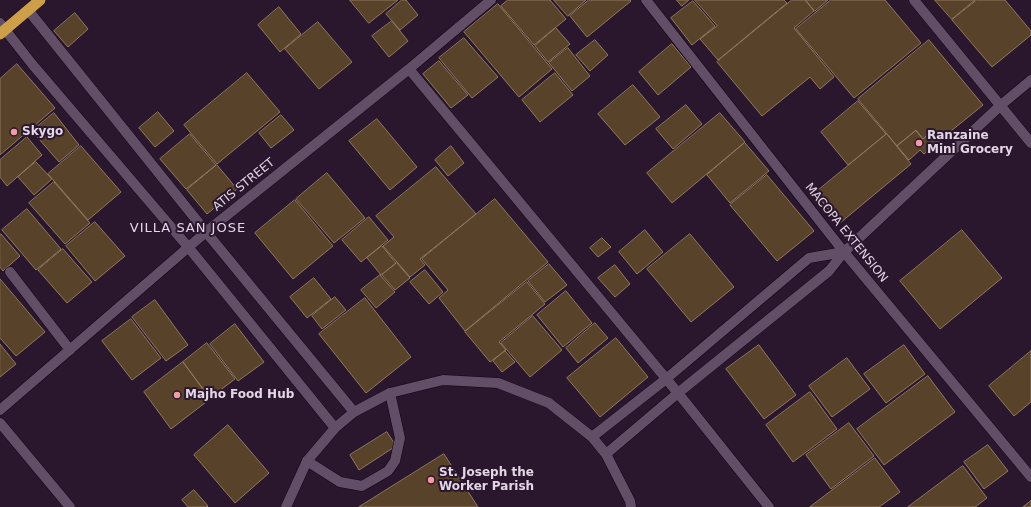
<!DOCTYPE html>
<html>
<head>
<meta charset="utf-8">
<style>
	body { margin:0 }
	canvas { display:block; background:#2a172e }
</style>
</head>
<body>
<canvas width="1031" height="507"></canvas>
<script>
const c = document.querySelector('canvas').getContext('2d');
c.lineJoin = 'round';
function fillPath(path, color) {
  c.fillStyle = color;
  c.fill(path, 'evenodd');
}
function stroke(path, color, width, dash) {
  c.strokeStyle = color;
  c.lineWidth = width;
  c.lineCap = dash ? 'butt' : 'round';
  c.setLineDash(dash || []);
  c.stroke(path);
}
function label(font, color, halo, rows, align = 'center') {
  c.font = font + ' "DejaVu Sans",sans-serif';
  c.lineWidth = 4;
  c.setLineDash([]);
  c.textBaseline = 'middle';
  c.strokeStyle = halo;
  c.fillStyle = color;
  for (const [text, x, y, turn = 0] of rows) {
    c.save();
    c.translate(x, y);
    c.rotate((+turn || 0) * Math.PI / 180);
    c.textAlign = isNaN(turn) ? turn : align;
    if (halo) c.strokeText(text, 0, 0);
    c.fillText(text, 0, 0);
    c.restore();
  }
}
const building = new Path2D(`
	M350 0H398L369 23Z
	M402 0H406L418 15 400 30 386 14Z
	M508 0H550L566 19 534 45 501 6Z
	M554 0H586L568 16Z
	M589 0H630L631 1 587 37 570 16Z
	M677 0H689L682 6Z
	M695 0H784L787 3 718 60 700 39 717 26Z
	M792 0H805L814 11 794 28 834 77 820 89 810 77 762 116 717 62Z
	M806 0H828L815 11Z
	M831 0H885L921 43 854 98 796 29Z
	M935 0H975L952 19Z
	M977 0H1005L1031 31V35L992 67 952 20Z
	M693 1 715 26 692 45 671 18Z
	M498 4 552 69 519 97 464 32Z
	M279 7 301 34 280 52 258 25Z
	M75 13 88 29 68 47 54 31Z
	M392 21 408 41 389 57 372 36Z
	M318 22 352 62 319 89 285 49Z
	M556 28 570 44 548 62 535 46Z
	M464 38 498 77 472 98 439 58Z
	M595 40 608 55 590 71 576 55Z
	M929 40 983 105 940 140 932 131 923 139 916 130 897 146 858 99Z
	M672 44 691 67 658 95 639 72Z
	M568 48 590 76 572 91 549 63Z
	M439 61 468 95 451 108 423 74Z
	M17 64 55 108 0 155V79Z
	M247 73 280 112 217 164 184 125Z
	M555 73 573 95 540 122 522 100Z
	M633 85 660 117 625 145 598 114Z
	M858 101 886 134 848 165 821 132Z
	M686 105 702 124 673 149 656 129Z
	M158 112 174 131 155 147 139 128Z
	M54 113 79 145 59 162 32 131Z
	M720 113 745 142 672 203 647 173Z
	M281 115 294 130 271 148 259 133Z
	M377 119 417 167 390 190 349 141Z
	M916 131 923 139 932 131 940 141 924 154 920 150 909 160 897 146Z
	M190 134 216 165 186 189 160 159Z
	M887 134 911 164 840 223 815 193Z
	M27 137 42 155 7 186 0 177V160Z
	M745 143 769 171 730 203 707 175Z
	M81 146 121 192 88 220 48 174Z
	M451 146 464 163 448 176 435 160Z
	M36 162 52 179 34 195 18 177Z
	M217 165 237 189 207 214 187 190Z
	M436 167 476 214 420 259 425 265 410 277 383 246 394 237 376 216Z
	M327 173 365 218 334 243 296 199Z
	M767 175 814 231 777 261 730 205Z
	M54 182 90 223 65 244 29 203Z
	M495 199 548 262 465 331 439 298 448 290 422 259Z
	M295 200 333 246 293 279 255 233Z
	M27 209 61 249 36 270 2 230Z
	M369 217 388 240 361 262 342 240Z
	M95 222 125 256 95 281 66 246Z
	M645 230 663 252 637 274 619 252Z
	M962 230 1002 278 940 329 900 281Z
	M0 234H1L20 256 3 271 0 267Z
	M690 234 734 287 691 322 647 269Z
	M602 238 611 247 598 257 590 248Z
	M382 246 396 263 381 275 367 258Z
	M63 249 92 282 67 303 38 270Z
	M397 263 410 278 395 290 382 275Z
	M549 264 567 285 545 302 528 281Z
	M615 265 630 284 615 297 598 278Z
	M425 270 443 292 429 304 410 282Z
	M380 275 395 292 376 308 361 290Z
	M314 278 331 299 307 318 290 297Z
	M0 279 45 332 16 356 0 338Z
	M527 282 545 304 499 342 506 350 490 362 465 332Z
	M566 291 592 323 563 347 537 315Z
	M335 297 346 310 322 329 312 316Z
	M365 298 411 357 366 393 319 334Z
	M155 300 188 345 166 361 132 317Z
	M533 316 562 350 530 377 501 343Z
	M131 319 161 358 132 380 102 341Z
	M595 323 608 338 578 363 566 348Z
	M235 324 264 362 238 381 210 344Z
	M616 338 648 377 600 417 567 378Z
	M207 343 235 379 210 398 183 362Z
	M0 344 16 364 0 377Z
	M759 345 796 395 764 419 726 369Z
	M904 345 925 374 886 403 864 374Z
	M505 351 515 362 502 372 493 361Z
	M1031 351V402L1014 416 989 386Z
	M847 358 870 389 832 417 809 386Z
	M183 362 210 399 171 429 144 392Z
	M928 376 955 412 884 465 857 429Z
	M810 392 837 429 793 462 766 425Z
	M849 423 874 456 831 489 806 455Z
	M228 425 269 473 235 503 194 455Z
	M387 432 396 446 359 470 350 455Z
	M988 445 1008 471 984 489 964 462Z
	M444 454 478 507H359Z
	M875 458 900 492 879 507H810Z
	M963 466 987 498 975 507H908Z
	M194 490 208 506 207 507H188L182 500Z
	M1031 501V507H1023Z`);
fillPath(building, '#58432a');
stroke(building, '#90795e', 1);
const service = new Path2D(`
	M10 272 70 350
	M307 461 340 482 362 486 388 471 395 461 400 438 390 393`);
const minor = new Path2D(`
	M646 0 844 252 1031 477
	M914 0 1031 143
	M28 10 206 232 354 412
	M0 23 32 64 189 248 335 428
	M409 69 678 393 769 507
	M0 410 206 232 409 69 491 0
	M0 423 70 507
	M592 437 666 379 809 258 844 252
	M606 454 678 393 829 271 844 252 1001 105 1031 80
	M286 507 307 461 335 428 354 412 390 393 443 380 498 383 549 403 592 437 606 454 630 501 631 507`);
const trunk = new Path2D(`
	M0 34 40 0`);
stroke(service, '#120315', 11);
stroke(minor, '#120315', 11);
stroke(trunk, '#120315', 12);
stroke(service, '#634e67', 10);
stroke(minor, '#634e67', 10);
stroke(trunk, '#cc9f48', 11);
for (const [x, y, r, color] of [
	[14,132,4,"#f49aa1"],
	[919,143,4,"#f49aa1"],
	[177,395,4,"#f49aa1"],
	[431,480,4,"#f49aa1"]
]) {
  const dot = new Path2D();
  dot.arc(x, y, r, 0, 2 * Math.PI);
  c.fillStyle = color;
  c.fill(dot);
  stroke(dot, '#2a172e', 1.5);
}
label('bold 12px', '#e3d6e5', '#2a172e', [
	["Skygo",22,132],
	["Ranzaine",927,136],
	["Mini Grocery",927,150],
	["Majho Food Hub",185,395],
	["St. Joseph the",439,473],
	["Worker Parish",439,487]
], 'left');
label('12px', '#e3d6e5', '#2a172e', [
	["ATIS STREET",244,185,-39],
	["MACOPA EXTENSION",846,233,51]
]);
c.letterSpacing = '1px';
label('13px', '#e3d6e5', '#2a172e', [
	["VILLA SAN JOSE",188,229]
]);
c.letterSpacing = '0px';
</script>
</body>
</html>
